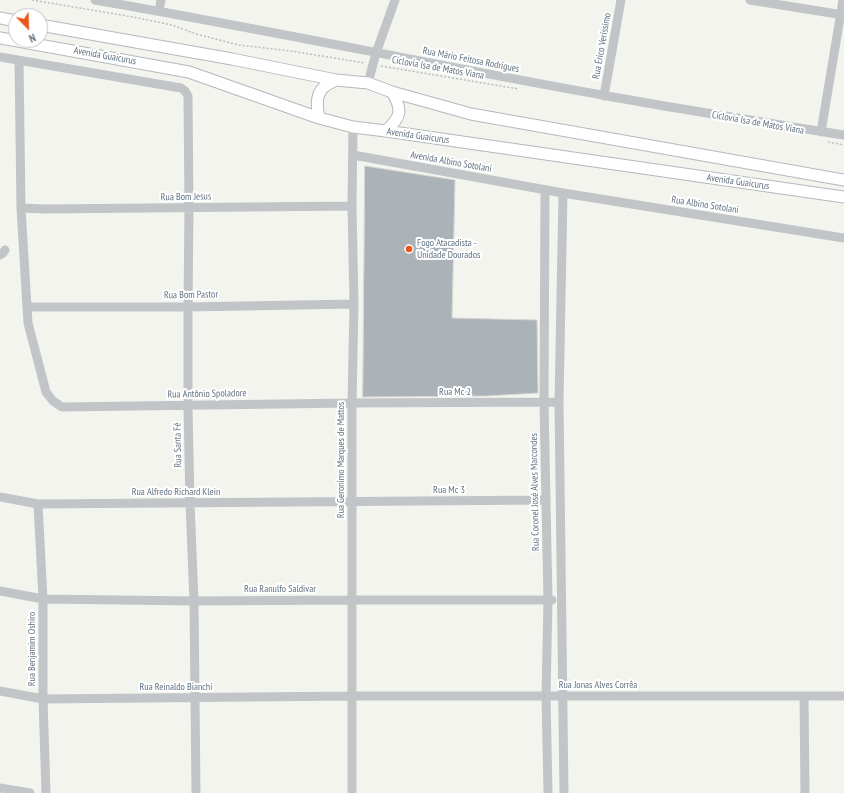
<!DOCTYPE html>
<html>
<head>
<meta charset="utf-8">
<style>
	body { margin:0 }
	#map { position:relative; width:844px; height:793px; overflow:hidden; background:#f4f4ef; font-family:"PT Sans Narrow",sans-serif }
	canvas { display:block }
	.north { position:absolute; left:8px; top:8px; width:40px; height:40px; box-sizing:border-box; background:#fff; border:1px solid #c0c7cd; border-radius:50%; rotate:157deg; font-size:11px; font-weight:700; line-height:16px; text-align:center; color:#617282 }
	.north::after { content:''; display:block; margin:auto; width:14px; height:18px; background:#eb5619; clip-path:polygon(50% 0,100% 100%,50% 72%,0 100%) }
</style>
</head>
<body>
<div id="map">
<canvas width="844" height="793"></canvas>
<div class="north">N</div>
</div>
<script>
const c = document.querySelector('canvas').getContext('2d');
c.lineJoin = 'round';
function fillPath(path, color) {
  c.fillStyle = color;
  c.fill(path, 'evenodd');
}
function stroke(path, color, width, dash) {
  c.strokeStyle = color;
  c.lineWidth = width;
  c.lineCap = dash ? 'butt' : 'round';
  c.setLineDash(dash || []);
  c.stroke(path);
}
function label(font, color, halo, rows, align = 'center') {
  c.font = font + ' "PT Sans Narrow",sans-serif';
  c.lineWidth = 4;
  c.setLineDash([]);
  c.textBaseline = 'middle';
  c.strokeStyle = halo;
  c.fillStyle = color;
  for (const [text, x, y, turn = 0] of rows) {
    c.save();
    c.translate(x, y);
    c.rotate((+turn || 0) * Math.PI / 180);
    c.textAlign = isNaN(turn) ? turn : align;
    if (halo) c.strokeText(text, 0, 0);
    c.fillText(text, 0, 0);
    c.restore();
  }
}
const building = new Path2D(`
	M365 166 455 180 452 318 537 320 538 393 486 396 363 397Z`);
fillPath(building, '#abb2b8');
stroke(building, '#d5d5d3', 1);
const major = new Path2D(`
	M0 18 16 21
	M40 25 232 59 336 80 368 83 392 92 471 114 844 180
	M0 38 189 72 319 118 353 127 386 131 844 197
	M319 118C317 108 315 95 324 87 327 84 332 82 336 80
	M386 131C401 117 403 110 392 92`);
stroke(major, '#b4b8bc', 13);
stroke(new Path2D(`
	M32 0 133 17 172 25 196 34 239 45 291 51 365 63
	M381 66 519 89
	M828 142 844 145`), '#babdbf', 1.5, [2, 2]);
stroke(new Path2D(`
	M95 0C264 29 433 65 602 95 683 110 763 122 844 135
	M750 0 844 15
	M159 11 161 0
	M0 57 181 88 185 91 188 96 189 208 188 307V406L190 503 194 601 196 793
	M19 61 21 208 28 323 46 392 53 401 62 407 352 403 559 402
	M368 83 376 53 395 0
	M604 96 621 0
	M821 132 843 0
	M353 155 563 193 844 238
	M545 190 544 402 548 600 546 696 548 793
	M563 193 559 402 564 793
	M21 208 45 209 352 206
	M0 255 3 253 5 250
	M27 307H188L354 304
	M0 497 38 504 546 500
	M38 504 43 599V699L46 793
	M0 591 43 599 194 601 352 600H552
	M0 691 43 699 352 696H844
	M804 696 805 793
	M0 788 30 793
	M352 793V403L354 304 352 206 353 127`), '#c1c5c8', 9);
stroke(major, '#fff', 11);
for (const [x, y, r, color] of [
	[409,249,4,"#eb5619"]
]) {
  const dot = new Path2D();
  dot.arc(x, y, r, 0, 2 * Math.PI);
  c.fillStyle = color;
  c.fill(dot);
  stroke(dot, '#fff', 1.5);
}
label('10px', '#617282', '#fff', [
	["Rua Érico Veríssimo",602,46,-80],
	["Avenida Guaicurus",105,56,10],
	["Rua Mário Feitosa Rodrigues",471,60,11],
	["Ciclovia Isa de Matos Viana",438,68,10],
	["Ciclovia Isa de Matos Viana",758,123,10],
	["Avenida Guaicurus",418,136,8],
	["Avenida Albino Sotolani",451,162,10],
	["Avenida Guaicurus",738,182,8],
	["Rua Bom Jesus",186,197,-1],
	["Rua Albino Sotolani",705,205,9],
	["Rua Bom Pastor",191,295,-1],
	["Rua Mc 2",455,392],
	["Rua Antônio Spoladore",207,394,-1],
	["Rua Santa Fé",178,445,-91],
	["Rua Geronimo Marques de Mattos",341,460,-90],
	["Rua Mc 3",449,490],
	["Rua Alfredo Richard Klein",176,492],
	["Rua Coronel José Alves Marcondes",535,492,-91],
	["Rua Ranulfo Saldivar",280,589],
	["Rua Benjamim Oshiro",32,649,-90],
	["Rua Jonas Alves Corrêa",598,685],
	["Rua Reinaldo Bianchi",176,687]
]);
label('10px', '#617282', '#fff', [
	["Fogo Atacadista -",417,243],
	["Unidade Dourados",417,255]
], 'left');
</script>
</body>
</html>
